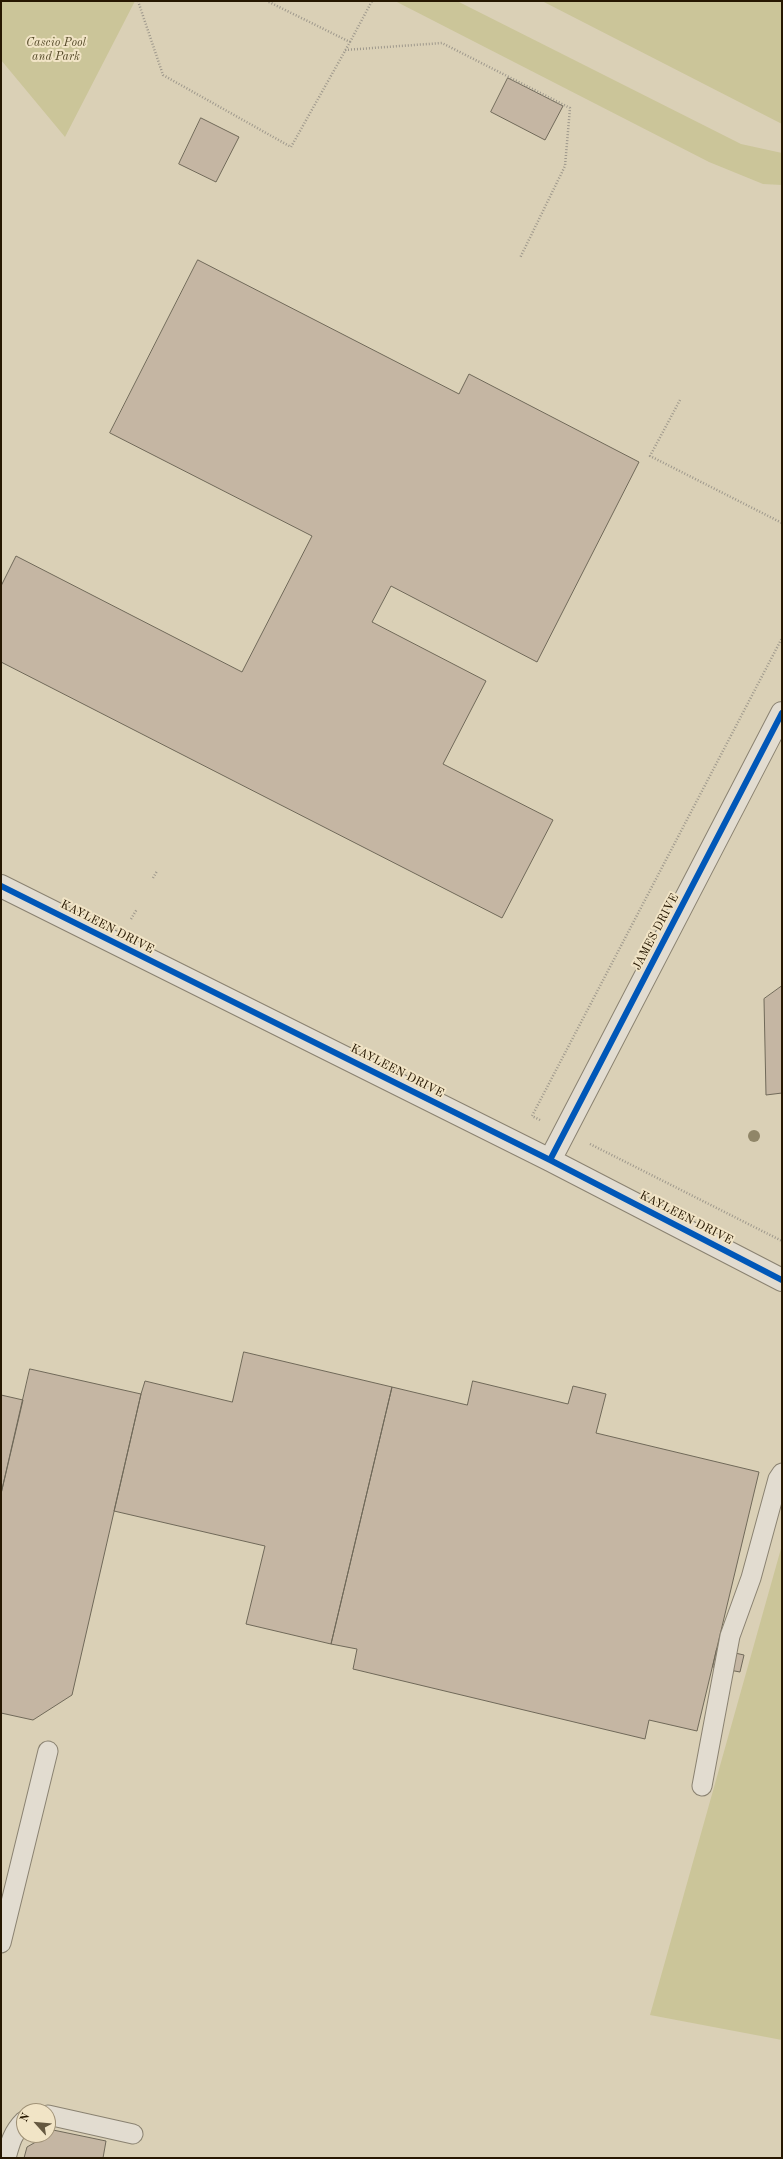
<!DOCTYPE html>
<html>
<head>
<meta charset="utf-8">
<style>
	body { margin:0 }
	#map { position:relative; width:783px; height:2159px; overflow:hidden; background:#dad0b6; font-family:"Old Standard TT",serif }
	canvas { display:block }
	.frame { position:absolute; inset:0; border:2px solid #261701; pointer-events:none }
	.north { position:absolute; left:16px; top:2103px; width:40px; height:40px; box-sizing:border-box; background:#f1e4c6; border:1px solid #a09277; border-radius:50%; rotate:297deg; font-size:11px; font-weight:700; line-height:16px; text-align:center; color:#261701 }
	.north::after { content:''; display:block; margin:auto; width:14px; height:18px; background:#655840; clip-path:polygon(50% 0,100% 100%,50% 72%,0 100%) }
</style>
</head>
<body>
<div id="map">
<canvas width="783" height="2159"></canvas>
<div class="frame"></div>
<div class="north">N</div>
</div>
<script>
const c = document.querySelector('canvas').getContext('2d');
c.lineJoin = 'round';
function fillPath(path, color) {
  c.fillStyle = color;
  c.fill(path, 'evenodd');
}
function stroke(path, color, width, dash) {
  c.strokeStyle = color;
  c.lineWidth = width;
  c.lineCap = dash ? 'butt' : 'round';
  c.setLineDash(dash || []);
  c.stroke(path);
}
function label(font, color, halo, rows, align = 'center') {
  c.font = font + ' "Old Standard TT",serif';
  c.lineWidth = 4;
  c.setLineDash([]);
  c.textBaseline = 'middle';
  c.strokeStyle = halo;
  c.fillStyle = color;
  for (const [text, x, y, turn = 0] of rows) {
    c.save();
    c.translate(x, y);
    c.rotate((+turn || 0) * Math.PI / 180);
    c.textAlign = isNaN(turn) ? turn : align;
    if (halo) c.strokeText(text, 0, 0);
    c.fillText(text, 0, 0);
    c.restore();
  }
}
fillPath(new Path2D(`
	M1 1H135L65 137 1 60Z
	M395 1H457L741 144 782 153V185L763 184 709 162Z
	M542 1H782V124Z
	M782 1545V2040L650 2015Z`), '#cbc599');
const building = new Path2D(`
	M508 78 563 106 545 140 491 112Z
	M201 118 239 137 216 182 179 164Z
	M198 260 459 394 469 374 639 462 537 662 391 586 372 622 486 681 443 764 553 820 502 918 1 662V586L16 556 242 672 312 536 110 433Z
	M782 986V1093L766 1095 764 999Z
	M244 1352 392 1387 331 1644 246 1624 265 1546 114 1511 141 1394 145 1381 232 1402Z
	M30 1369 141 1394 72 1695 33 1720 1 1713V1494Z
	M473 1381 568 1404 573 1386 606 1394 596 1433 759 1472 697 1731 649 1720 645 1739 353 1669 357 1649 331 1644 392 1387 467 1405Z
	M1 1395 23 1400 1 1494Z
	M717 1649 744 1655 740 1672 713 1667Z
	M53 2130 106 2141 103 2158H24L27 2147 48 2135Z`);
fillPath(building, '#c5b6a3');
stroke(building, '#706959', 1);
const service = new Path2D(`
	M702 1786 730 1636 751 1578 778 1479 782 1473
	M1 1943 48 1751
	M48 2115 133 2134
	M6 2158C10 2143 13 2132 24 2121`);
const minor = new Path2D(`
	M1 886 550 1160 782 1280
	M550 1160 782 713`);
stroke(service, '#8a8271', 21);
stroke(minor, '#8a8271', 24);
stroke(new Path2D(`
	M138 1 163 75 291 147 350 42 267 1
	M350 42 372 1
	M345 50 442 43 570 108 565 166 520 258
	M680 400 650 456 782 523
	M153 878 157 871
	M131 919 137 909
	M540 1120 532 1116 782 638
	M590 1144 782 1241`), '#9e988c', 2.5, [1, 2]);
stroke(service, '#e2dcd0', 19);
stroke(minor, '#e2dcd0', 22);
stroke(new Path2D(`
	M1 886 550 1160 782 1280
	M550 1160 782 713`), '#0057b8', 6);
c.fillStyle = '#908668';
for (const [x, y] of [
	[754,1136]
]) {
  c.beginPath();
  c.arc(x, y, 6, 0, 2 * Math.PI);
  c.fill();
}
label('italic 12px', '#544928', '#f1e4c6', [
	["Cascio Pool",56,43],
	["and Park",56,57]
]);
label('12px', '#261701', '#f1e4c6', [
	["KAYLEEN DRIVE",107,927,27],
	["JAMES DRIVE",656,932,-62],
	["KAYLEEN DRIVE",397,1071,27],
	["KAYLEEN DRIVE",686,1218,27]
]);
</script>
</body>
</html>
